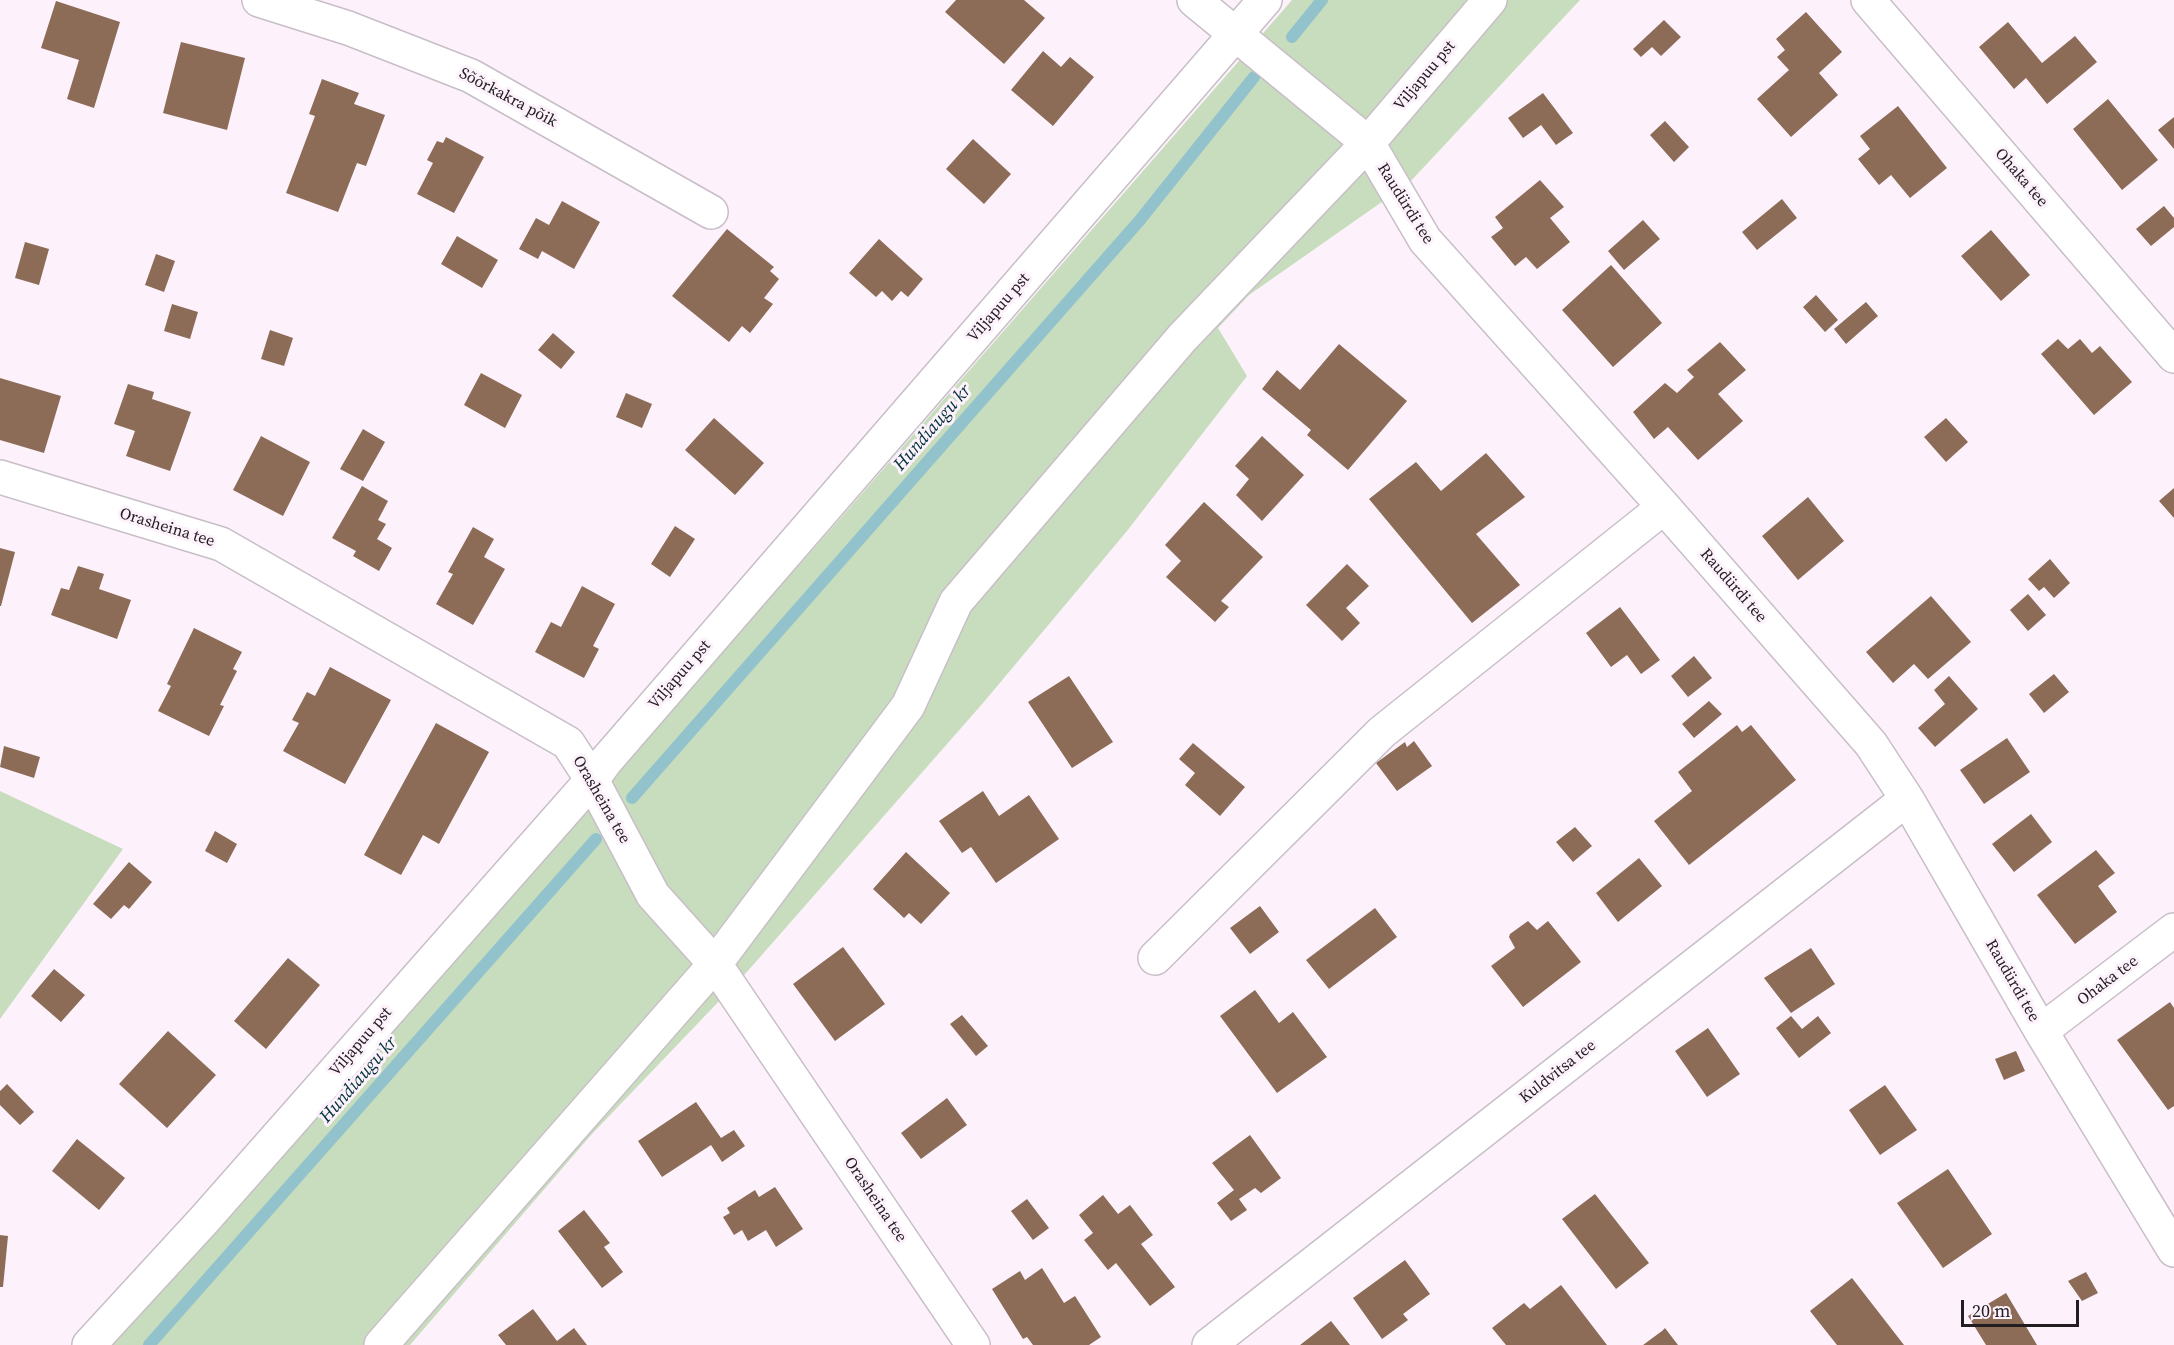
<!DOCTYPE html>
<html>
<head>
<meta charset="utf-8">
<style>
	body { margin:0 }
	#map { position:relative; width:2174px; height:1345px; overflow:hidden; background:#fdf2fc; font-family:"Source Serif 4",serif }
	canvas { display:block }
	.scale { position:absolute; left:1961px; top:1300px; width:118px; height:27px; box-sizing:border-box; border:3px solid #211d20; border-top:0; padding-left:8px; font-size:18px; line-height:21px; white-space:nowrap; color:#211d20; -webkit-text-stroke:4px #fdf2fc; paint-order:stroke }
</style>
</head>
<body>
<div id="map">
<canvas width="2174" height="1345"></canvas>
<div class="scale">20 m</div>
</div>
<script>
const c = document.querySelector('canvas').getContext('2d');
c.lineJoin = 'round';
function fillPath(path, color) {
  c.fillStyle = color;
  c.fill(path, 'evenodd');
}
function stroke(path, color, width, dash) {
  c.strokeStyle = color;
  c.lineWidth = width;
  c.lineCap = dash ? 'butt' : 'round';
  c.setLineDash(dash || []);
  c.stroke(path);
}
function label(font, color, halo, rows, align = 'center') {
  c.font = font + ' "Source Serif 4",serif';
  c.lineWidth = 6;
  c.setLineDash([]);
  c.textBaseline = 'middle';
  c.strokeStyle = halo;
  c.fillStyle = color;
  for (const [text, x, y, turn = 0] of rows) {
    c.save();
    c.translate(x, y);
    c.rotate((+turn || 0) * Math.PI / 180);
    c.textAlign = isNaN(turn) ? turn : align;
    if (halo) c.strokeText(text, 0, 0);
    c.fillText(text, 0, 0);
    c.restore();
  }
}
fillPath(new Path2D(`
	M1292 0H1580L1409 183 1249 295 1218 328 1247 376 1127 531 983 703 746 973 591 1135 410 1345H110L838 521Z
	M0 791 123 849 0 1019Z`), '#c7ddbd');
stroke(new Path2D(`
	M1292 37 1322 0
	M632 798 1140 220 1254 77
	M149 1345 596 839`), '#92c2cb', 12);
fillPath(new Path2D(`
	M956 0H1024L1045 18 1004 64 945 12Z
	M56 1 120 22 94 108 67 99 79 60 41 48Z
	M1806 12 1842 52 1819 73 1838 95 1791 137 1757 99 1789 70 1777 57 1785 50 1776 39Z
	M1664 20 1681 37 1661 56 1652 47 1641 57 1633 49Z
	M2008 22 2042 63 2075 36 2097 62 2047 104 2026 78 2014 89 1979 47Z
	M181 42 245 58 227 130 163 113Z
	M1043 51 1061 67 1070 57 1094 77 1053 126 1011 90Z
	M322 79 359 93 354 104 385 115 366 166 357 163 338 212 286 193 315 116 309 114Z
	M1543 93 1573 133 1556 145 1541 125 1523 138 1508 118Z
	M2108 99 2158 160 2122 190 2073 129Z
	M1898 106 1947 168 1910 198 1891 175 1879 185 1858 159 1870 149 1860 136Z
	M2174 117V149L2158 130Z
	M1665 121 1689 147 1674 162 1650 135Z
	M446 137 484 157 454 213 417 194 433 163 427 160 437 141 443 143Z
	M973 139 1011 174 984 204 946 169Z
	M1540 180 1564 207 1550 218 1570 242 1537 269 1526 257 1515 266 1491 237 1503 228 1495 217Z
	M1782 199 1797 218 1757 250 1742 232Z
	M562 201 600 222 574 269 542 251 538 259 519 249 536 218 549 225Z
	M2164 206 2174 218V227L2151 246 2136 229Z
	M1643 220 1660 239 1624 270 1608 251Z
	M727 229 774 267 770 271 779 279 764 298 773 304 750 333 742 326 729 342 672 296Z
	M1991 230 2030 275 2001 301 1961 256Z
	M457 236 498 260 482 288 441 264Z
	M879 239 923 279 908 297 901 291 892 301 882 291 876 297 849 273Z
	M25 242 49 249 39 285 15 278Z
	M156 254 175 261 164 292 145 285Z
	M1611 265 1662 323 1613 367 1562 310Z
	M1816 295 1838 320 1825 332 1803 307Z
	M1866 302 1878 316 1846 344 1834 329Z
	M172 304 198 312 190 339 164 331Z
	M270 330 293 338 284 366 261 359Z
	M553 333 575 352 561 369 538 350Z
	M2058 339 2068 349 2080 339 2092 353 2100 346 2132 382 2094 415 2041 354Z
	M1720 342 1746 370 1718 394 1743 421 1698 460 1668 427 1654 439 1633 412 1665 383 1677 393 1694 377 1687 370Z
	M1339 344 1407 401 1348 470 1307 435 1311 430 1262 389 1277 370 1300 390Z
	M481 373 522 395 505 428 464 405Z
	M0 378 61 396 44 453 0 440Z
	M128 384 154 392 152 399 191 412 170 471 126 456 135 431 114 424Z
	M626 393 652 404 642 428 616 417Z
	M714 418 764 463 735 495 685 450Z
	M1946 418 1968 442 1946 462 1924 437Z
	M363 429 385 442 363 481 340 469Z
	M261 436 310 462 283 516 233 490Z
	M1262 436 1304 475 1262 521 1236 495 1249 479 1235 466Z
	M1486 453 1525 497 1476 534 1520 585 1472 623 1369 499 1416 462 1441 491Z
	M362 486 388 501 378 520 386 524 377 539 392 548 379 571 353 556 356 551 332 538Z
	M2174 488V518L2159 501Z
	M1808 497 1844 541 1798 580 1762 536Z
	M1204 502 1263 557 1221 601 1229 607 1215 622 1166 577 1181 561 1165 545Z
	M675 526 695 539 670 577 651 564Z
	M473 527 494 539 484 557 505 569 473 625 436 604 453 574 448 572Z
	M0 548 15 552 1 606H0Z
	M2050 559 2070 583 2054 598 2044 587 2039 591 2028 579Z
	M1347 564 1369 586 1346 608 1360 623 1342 641 1306 605Z
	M78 566 104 574 99 589 131 600 117 639 51 615 61 588 69 590Z
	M582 586 615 604 593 646 599 649 584 678 535 652 551 622 561 627Z
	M2028 594 2046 615 2028 631 2010 610Z
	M1931 596 1971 642 1928 679 1914 664 1893 683 1866 652Z
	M1620 607 1660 660 1641 674 1627 655 1611 667 1586 633Z
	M194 628 242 652 233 669 237 671 220 705 224 706 209 736 158 711 171 686 167 684Z
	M1694 656 1712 678 1688 697 1671 676Z
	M330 667 391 700 345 784 283 751 299 723 292 720 307 692 315 696Z
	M2054 674 2069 692 2044 713 2029 694Z
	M1069 676 1113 742 1072 768 1028 702Z
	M1949 676 1978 709 1935 747 1918 728 1945 704 1934 690Z
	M1709 701 1722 714 1694 738 1682 724Z
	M436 723 489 752 439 844 423 835 401 875 364 855Z
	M1737 725 1742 732 1751 725 1796 780 1689 865 1654 821 1692 791 1678 772Z
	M2007 738 2030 772 1984 804 1960 770Z
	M1414 741 1432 766 1397 791 1376 763 1405 742 1407 747Z
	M1193 743 1245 787 1220 816 1185 785 1195 773 1179 759Z
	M4 746 40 757 34 778 0 767Z
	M983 791 999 816 1029 795 1059 839 996 883 971 847 962 853 939 821Z
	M2031 814 2052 842 2014 872 1992 844Z
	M1575 827 1592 846 1573 862 1556 842Z
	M215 831 237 844 227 863 205 851Z
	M2096 850 2115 873 2098 886 2117 912 2075 944 2037 895Z
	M906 852 950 893 921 924 909 913 904 918 873 889Z
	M1639 858 1662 886 1618 922 1596 893Z
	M129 862 152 882 129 909 124 905 111 919 93 904Z
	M1260 906 1279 932 1250 954 1230 928Z
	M1375 908 1397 937 1329 989 1306 960Z
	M1528 921 1537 930 1548 921 1581 962 1523 1007 1491 966 1515 948 1509 937 1510 934Z
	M843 947 885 1004 835 1041 793 984Z
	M1811 948 1835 984 1791 1013 1764 978Z
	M288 958 320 985 266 1049 234 1021Z
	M54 969 85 995 61 1022 31 996Z
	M1255 990 1279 1023 1293 1012 1327 1057 1277 1093 1220 1016Z
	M2170 1002 2174 1008V1106L2168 1110 2117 1040Z
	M962 1015 988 1046 976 1056 950 1024Z
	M1791 1016 1802 1029 1818 1016 1831 1033 1799 1058 1776 1028Z
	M1708 1028 1740 1074 1707 1097 1675 1051Z
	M168 1031 216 1075 167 1128 119 1084Z
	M2016 1051 2025 1071 2004 1080 1995 1059Z
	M7 1084 34 1112 20 1125 0 1105V1091Z
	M1885 1085 1917 1130 1880 1155 1849 1110Z
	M947 1098 967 1125 921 1159 901 1133Z
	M696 1102 721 1138 734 1130 745 1146 722 1162 711 1145 662 1177 638 1141Z
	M1250 1135 1281 1178 1261 1193 1255 1188 1239 1199 1247 1210 1231 1221 1217 1203 1234 1190 1212 1163Z
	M77 1139 125 1178 99 1210 52 1171Z
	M1948 1169 1992 1234 1943 1268 1897 1203Z
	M775 1187 803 1229 776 1247 766 1230 748 1241 742 1230 734 1235 723 1217 730 1213 727 1208 755 1190 759 1197Z
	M1595 1194 1649 1263 1616 1289 1562 1219Z
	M1103 1195 1118 1214 1130 1205 1153 1235 1141 1244 1175 1287 1150 1306 1116 1263 1108 1270 1084 1240 1093 1233 1079 1215Z
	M1027 1199 1049 1228 1033 1240 1011 1211Z
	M584 1210 610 1243 604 1247 623 1272 602 1288 558 1231Z
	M0 1235 8 1236 3 1287H0Z
	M1405 1260 1430 1294 1403 1314 1408 1320 1382 1339 1353 1298Z
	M1042 1268 1064 1303 1075 1296 1101 1337 1089 1345H1033L1027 1337 1023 1339 992 1289 1020 1271 1025 1280Z
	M2086 1272 2098 1293 2082 1301 2068 1281Z
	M1852 1278 1904 1345H1837L1810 1311Z
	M1561 1285 1607 1345H1506L1492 1328 1524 1303 1530 1309Z
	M2006 1293 2037 1345H1986L1968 1316Z
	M533 1309 557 1341 574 1328 587 1345H506L498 1335Z
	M1331 1321 1350 1345H1300Z
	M1665 1328 1678 1345H1643L1662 1331Z`), '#8c6b57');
const street = new Path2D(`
	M259 0 348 28 471 76 711 212
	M1194 0 1368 143 1425 240 1664 507 1871 744 1907 799 2041 1031 2174 1250
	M1868 0 2174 356
	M0 477 221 544 568 743 592 780 653 895 715 964 973 1345
	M1155 958 1382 732 1664 507
	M2041 1031 2174 930
	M89 1345 204 1220 592 780 605 762 1265 0
	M381 1345 715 964 908 706 956 602 1182 338 1368 143 1490 0
	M1209 1345 1907 799`);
stroke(street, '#c8bec8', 36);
stroke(street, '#fff', 33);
label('16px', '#211d20', '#fdf2fc', [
	["Viljapuu pst",1425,76,-50],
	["Sõõrkakra põik",508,98,28],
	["Ohaka tee",2021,178,49],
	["Raudürdi tee",1405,204,58],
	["Viljapuu pst",999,308,-49],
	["Orasheina tee",167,528,17],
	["Raudürdi tee",1733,586,49],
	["Viljapuu pst",680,675,-49],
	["Orasheina tee",601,800,60],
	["Raudürdi tee",2012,981,60],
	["Ohaka tee",2108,981,-37],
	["Viljapuu pst",361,1042,-49],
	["Kuldvitsa tee",1558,1072,-38],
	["Orasheina tee",875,1200,56]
]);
label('italic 18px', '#013239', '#fdf2fc', [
	["Hundiaugu kr",933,428,-49],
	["Hundiaugu kr",359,1080,-49]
]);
</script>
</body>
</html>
